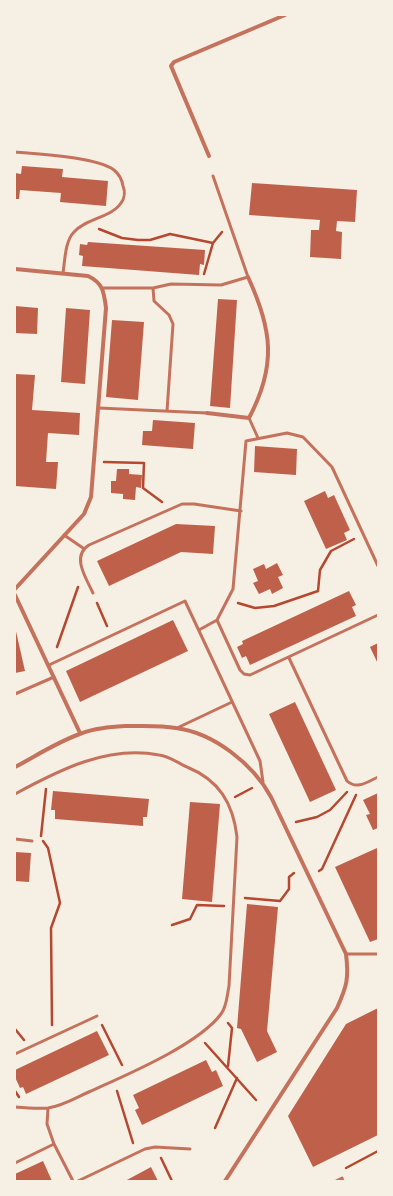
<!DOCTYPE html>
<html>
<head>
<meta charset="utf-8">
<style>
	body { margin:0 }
	#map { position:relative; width:393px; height:1196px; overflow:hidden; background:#f6efe4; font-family:Helvetica,sans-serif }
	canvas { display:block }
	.frame { position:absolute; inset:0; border:16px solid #f6efe4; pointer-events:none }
</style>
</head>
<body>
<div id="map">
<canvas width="393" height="1196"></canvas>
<div class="frame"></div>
</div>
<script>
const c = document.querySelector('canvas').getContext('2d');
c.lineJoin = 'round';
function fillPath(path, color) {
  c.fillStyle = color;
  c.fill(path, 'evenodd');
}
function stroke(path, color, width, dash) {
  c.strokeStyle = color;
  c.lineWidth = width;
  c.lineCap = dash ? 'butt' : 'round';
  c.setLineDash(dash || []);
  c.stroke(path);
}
fillPath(new Path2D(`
	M22 166 63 169 62 177 108 181 106 206 60 202 61 193 20 190 19 199H15V173L21 174Z
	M252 183 357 190 355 222 337 221 336 231 342 232 341 259 310 257 311 230H319L320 220 249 215Z
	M88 242 205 250 204 265 200 264 199 275 82 266 83 256 79 255 80 244 87 245Z
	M218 299 237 300 230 408 210 406Z
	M15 306 38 308 37 334 15 333Z
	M66 308 90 310 85 384 61 382Z
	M112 320 144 322 138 400 106 397Z
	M15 374 35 375 32 410 80 413 79 435 48 433 46 462H58L56 489 15 486Z
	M153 420 195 423 193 449 142 445 143 431H152Z
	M255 446 297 449 296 475 254 472Z
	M117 469H129V474L142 475 141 488 136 487 135 500 123 499V494L111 493V481H116Z
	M325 491 328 498 334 495 350 530 344 533 347 540 326 549 304 501Z
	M176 524 215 526 213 554 181 552 109 586 97 561Z
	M277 563 283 575 278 577 283 588 272 594 270 589 259 594 253 583 258 581 253 569 264 564 266 569Z
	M349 591 356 605 352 607 356 616 250 665 246 656 242 658 237 647 243 644 242 641Z
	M173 620 188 651 80 702 66 671Z
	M15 627 25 671 15 673Z
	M378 643V664L370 647Z
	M295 702 336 790 310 802 269 714Z
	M53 791 149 799 147 817H143V826L55 819V810H51Z
	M378 793V828L373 830 366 815 370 814 363 800Z
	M190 802 220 804 212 902 182 899Z
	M377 848 378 939 370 942 335 867Z
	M15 852 31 853 29 882 15 881Z
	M247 904 278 907 267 1031 277 1052 257 1062 241 1029 237 1028Z
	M378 1008V1135L313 1167 288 1116 346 1024Z
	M97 1031 109 1055 26 1094 23 1087 20 1088 15 1077V1070Z
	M206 1060 212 1072 216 1070 223 1086 142 1125 135 1110 139 1108 133 1095Z
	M43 1161 52 1181H15V1174Z
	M151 1167 158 1181H125Z`), '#bf614a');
stroke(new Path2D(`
	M99 229 122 238 138 240H150L170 234 213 243
	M204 274 213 243 222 232
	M104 462 144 463 143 488 162 502
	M97 603 107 626
	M238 603 255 608 274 606 318 591 320 570 331 551 354 539
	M57 647 78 587
	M235 797 252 788
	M296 822 317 817 330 810 347 792
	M41 836 46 789
	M43 841 48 848 60 903 51 928 52 1025
	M319 871 322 869 356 795
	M245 898 280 901 289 889V877L294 873
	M172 925 190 919 197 905 224 906
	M102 1025 122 1065
	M15 1029 24 1040
	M205 1043 256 1100
	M228 1066 232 1028 228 1023
	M15 1091 19 1097
	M117 1091 133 1143
	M215 1128 237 1078
	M161 1158 172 1181
	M346 1168 378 1151`), '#b5482f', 2.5);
stroke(new Path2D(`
	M15 152C38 154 96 157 114 170 119 174 122 180 123 186 125 191 125 198 121 203 111 218 86 218 74 232 65 241 65 260 63 273
	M102 288H153L171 284 221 285 248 277 213 176
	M153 288 154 301 169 315 173 324 167 411
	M99 408 207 413
	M249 418 258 438
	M64 535 83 548
	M93 593C86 578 71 556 89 545L182 504H194L241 511
	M217 620 240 670 244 674 250 675 378 615
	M199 630 217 620 233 589 246 441 287 433 303 437 332 467 378 566
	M289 658 347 781C357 790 367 782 378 777
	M49 665 185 601 260 761 263 782
	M15 694 54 677
	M177 728 232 702
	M15 794C59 770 108 745 159 755 169 756 178 763 187 767 219 780 233 803 237 837L229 986C227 995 227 1006 221 1014 198 1045 126 1075 91 1091 77 1097 63 1106 48 1108 38 1109 26 1108 15 1107
	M15 839 32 841
	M346 954H378
	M15 1054 97 1016
	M48 1108 47 1124 54 1144 73 1181
	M15 1163 54 1144
	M78 1181 145 1149 155 1147 190 1149
	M336 1181 342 1178 343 1181`), '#c5725c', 3);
stroke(new Path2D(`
	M209 156 171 66 174 62 285 15
	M15 269 88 276C103 283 104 292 106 308L91 497 84 514 15 589
	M207 413 249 418C277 365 272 329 248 277
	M15 595 80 733
	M15 767C36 756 57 742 80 734 94 728 112 727 127 726 143 726 160 725 176 728 214 733 253 764 271 797L346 954C349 978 347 986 337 1008L225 1181`), '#c5725c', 4);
</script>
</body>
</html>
